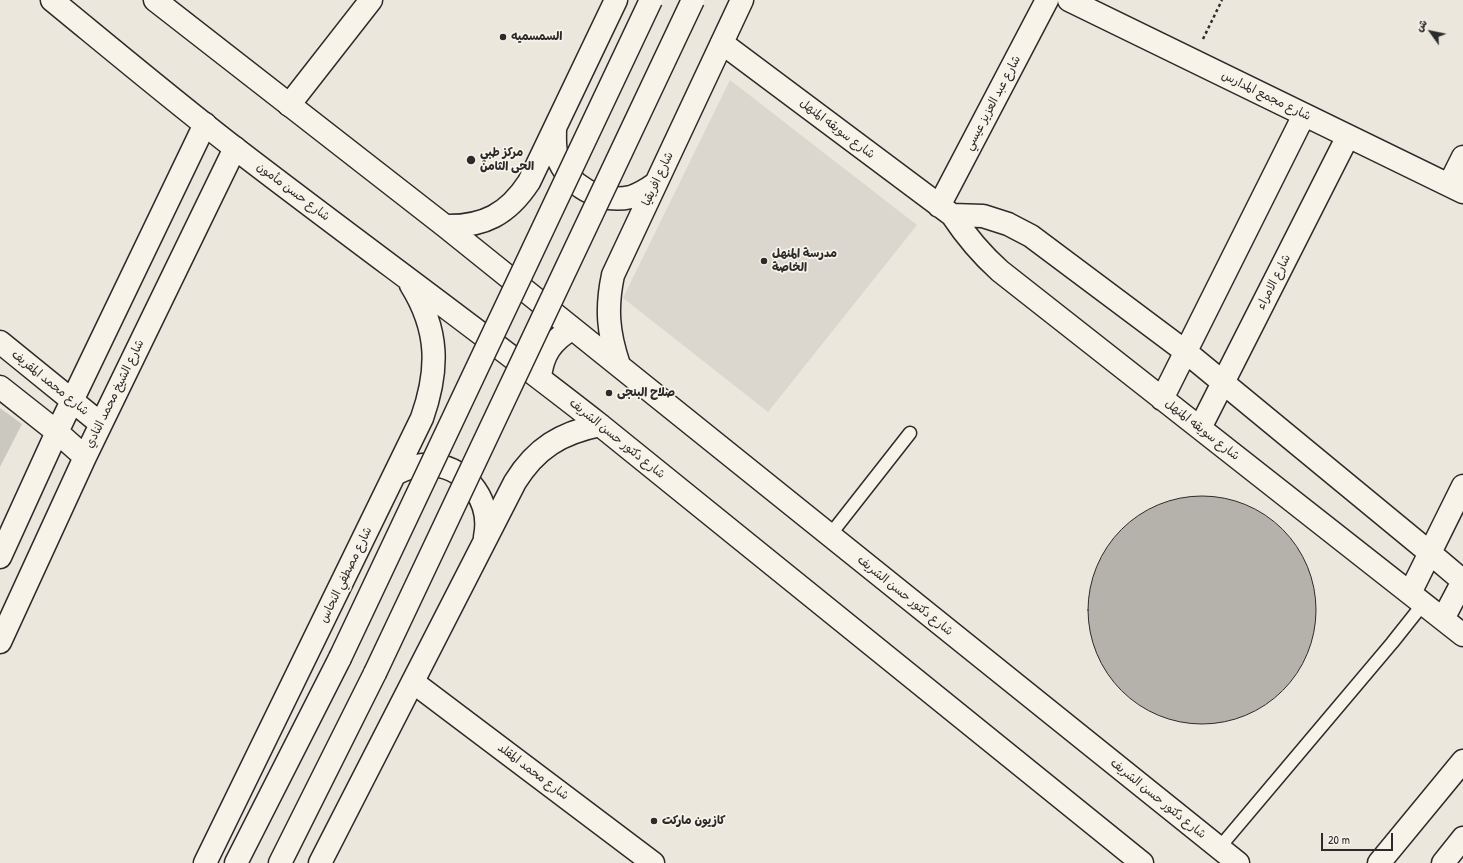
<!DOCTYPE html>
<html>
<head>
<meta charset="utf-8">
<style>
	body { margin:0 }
	#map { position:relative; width:1463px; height:863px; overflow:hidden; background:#ebe7dd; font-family:"Patrick Hand","Playpen Sans Arabic",sans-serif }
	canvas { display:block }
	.north { position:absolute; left:1411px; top:12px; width:40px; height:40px; -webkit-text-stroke:3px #f7f3e8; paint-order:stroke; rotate:303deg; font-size:11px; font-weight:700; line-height:16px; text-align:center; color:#2b2b2b }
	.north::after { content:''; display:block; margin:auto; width:14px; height:18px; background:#2b2b2b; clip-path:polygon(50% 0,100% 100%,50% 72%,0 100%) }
	.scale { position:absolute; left:1321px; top:833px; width:72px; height:18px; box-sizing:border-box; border:2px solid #2b2b2b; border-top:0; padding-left:5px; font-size:12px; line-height:14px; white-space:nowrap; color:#2b2b2b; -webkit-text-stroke:3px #f7f3e8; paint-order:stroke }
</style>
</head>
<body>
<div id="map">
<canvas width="1463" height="863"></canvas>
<div class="north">ش</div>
<div class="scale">20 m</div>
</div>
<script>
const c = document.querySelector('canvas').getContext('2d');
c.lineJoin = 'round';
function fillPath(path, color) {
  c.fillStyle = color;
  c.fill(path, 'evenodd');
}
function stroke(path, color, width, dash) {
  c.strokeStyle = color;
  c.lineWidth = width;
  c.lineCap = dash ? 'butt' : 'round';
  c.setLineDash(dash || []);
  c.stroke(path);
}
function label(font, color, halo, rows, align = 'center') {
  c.font = font + ' "Patrick Hand","Playpen Sans Arabic",sans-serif';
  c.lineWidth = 3.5;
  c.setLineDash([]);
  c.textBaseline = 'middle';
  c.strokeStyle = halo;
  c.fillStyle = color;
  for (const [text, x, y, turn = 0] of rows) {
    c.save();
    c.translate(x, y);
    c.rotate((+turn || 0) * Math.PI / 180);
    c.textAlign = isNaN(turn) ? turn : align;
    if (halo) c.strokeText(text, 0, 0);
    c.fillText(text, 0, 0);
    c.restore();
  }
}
fillPath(new Path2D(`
	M730 80 917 225 768 412 623 298Z`), '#dbd7ce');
fillPath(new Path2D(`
	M0 408 22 424 0 467Z`), '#cbc8bf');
const building = new Path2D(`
	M1088 610a114 114 0 1 1 228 0a114 114 0 1 1-228 0Z`);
fillPath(building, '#b5b2ab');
stroke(building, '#2b2b2b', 1);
const lane = new Path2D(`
	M830 535 910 433
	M1219 848 1392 643 1423 604`);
const street = new Path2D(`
	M1069 0 1463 192
	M722 43 952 215C966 236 981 254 1000 271L1463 635
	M289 105 371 0
	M1449 185 1463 157
	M939 206 1047 0
	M952 215 983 216 1008 224 1031 236 1186 352 1430 553 1463 581 1443 619
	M0 342 101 424
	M0 387 57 432 85 457
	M1162 399 1304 115
	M1200 428 1348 136
	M0 557 57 432 205 124
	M1410 593 1463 486
	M0 642 85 457 235 148
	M413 682 653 863
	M1379 863 1463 761
	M1443 863 1463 838`);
const primary = new Path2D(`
	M52 0C113 50 174 101 236 149 357 242 480 331 600 425L1142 863
	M155 0 445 226 1238 863
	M555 128C555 138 554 147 557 156 568 186 600 204 631 197 640 194 648 189 655 184
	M445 226C484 227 508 214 529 182L616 0
	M619 365C608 333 606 308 613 275L742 0
	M540 378C542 355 552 340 572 329
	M395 474C407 468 420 463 434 465 469 469 492 503 485 537
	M205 863 422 418C439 370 439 330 411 285
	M236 863 340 658
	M280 863 375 673
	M320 863 515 482C536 448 561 433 600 425`);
stroke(lane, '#2b2b2b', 15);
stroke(street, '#2b2b2b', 25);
stroke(primary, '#2b2b2b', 25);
stroke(new Path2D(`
	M1203 39 1222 0`), '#2b2b2b', 2.5, [3, 3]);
stroke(lane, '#f7f3e8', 12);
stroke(street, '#f7f3e8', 22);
stroke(primary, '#f7f3e8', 22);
const primaryBridge = new Path2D(`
	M340 658 651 0
	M375 673 693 0`);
stroke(primaryBridge, '#2b2b2b', 25, []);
stroke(primaryBridge, '#f7f3e8', 22);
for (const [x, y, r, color] of [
	[503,37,4,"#2b2b2b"],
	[471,160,5,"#2b2b2b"],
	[764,261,4,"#2b2b2b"],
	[609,393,4,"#2b2b2b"],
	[654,821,4,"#2b2b2b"]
]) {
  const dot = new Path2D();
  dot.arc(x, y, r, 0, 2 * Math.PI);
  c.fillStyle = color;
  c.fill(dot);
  stroke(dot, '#f7f3e8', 1.5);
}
label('bold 12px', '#2b2b2b', '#f7f3e8', [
	["السمسميه",511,37],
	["مركز طبي",480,153],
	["الحى الثامن",480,167],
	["مدرسة المنهل",772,254],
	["الخاصة",772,268],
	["صلاح البنجى",617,393],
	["كازيون ماركت",662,821]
], 'left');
label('12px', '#2b2b2b', '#f7f3e8', [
	["شارع مجمع المدارس",1266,96,26],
	["شارع عبد العزيز عيسي",993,103,-62],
	["شارع سويقه المنهل",837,129,37],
	["شارع افريقيا",658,179,-65],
	["شارع حسن مأمون",293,192,37],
	["شارع الامراء",1274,282,-63],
	["شارع محمد المقريف",50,383,39],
	["شارع الشيخ محمد النادي",115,394,-64],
	["شارع سويقه المنهل",1202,430,38],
	["شارع دكتور حسن الشريف",617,439,39],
	["شارع مصطفي النحاس",346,575,-64],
	["شارع دكتور حسن الشريف",905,596,39],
	["شارع محمد المقلد",533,772,37],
	["شارع دكتور حسن الشريف",1158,799,39]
]);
</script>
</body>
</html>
